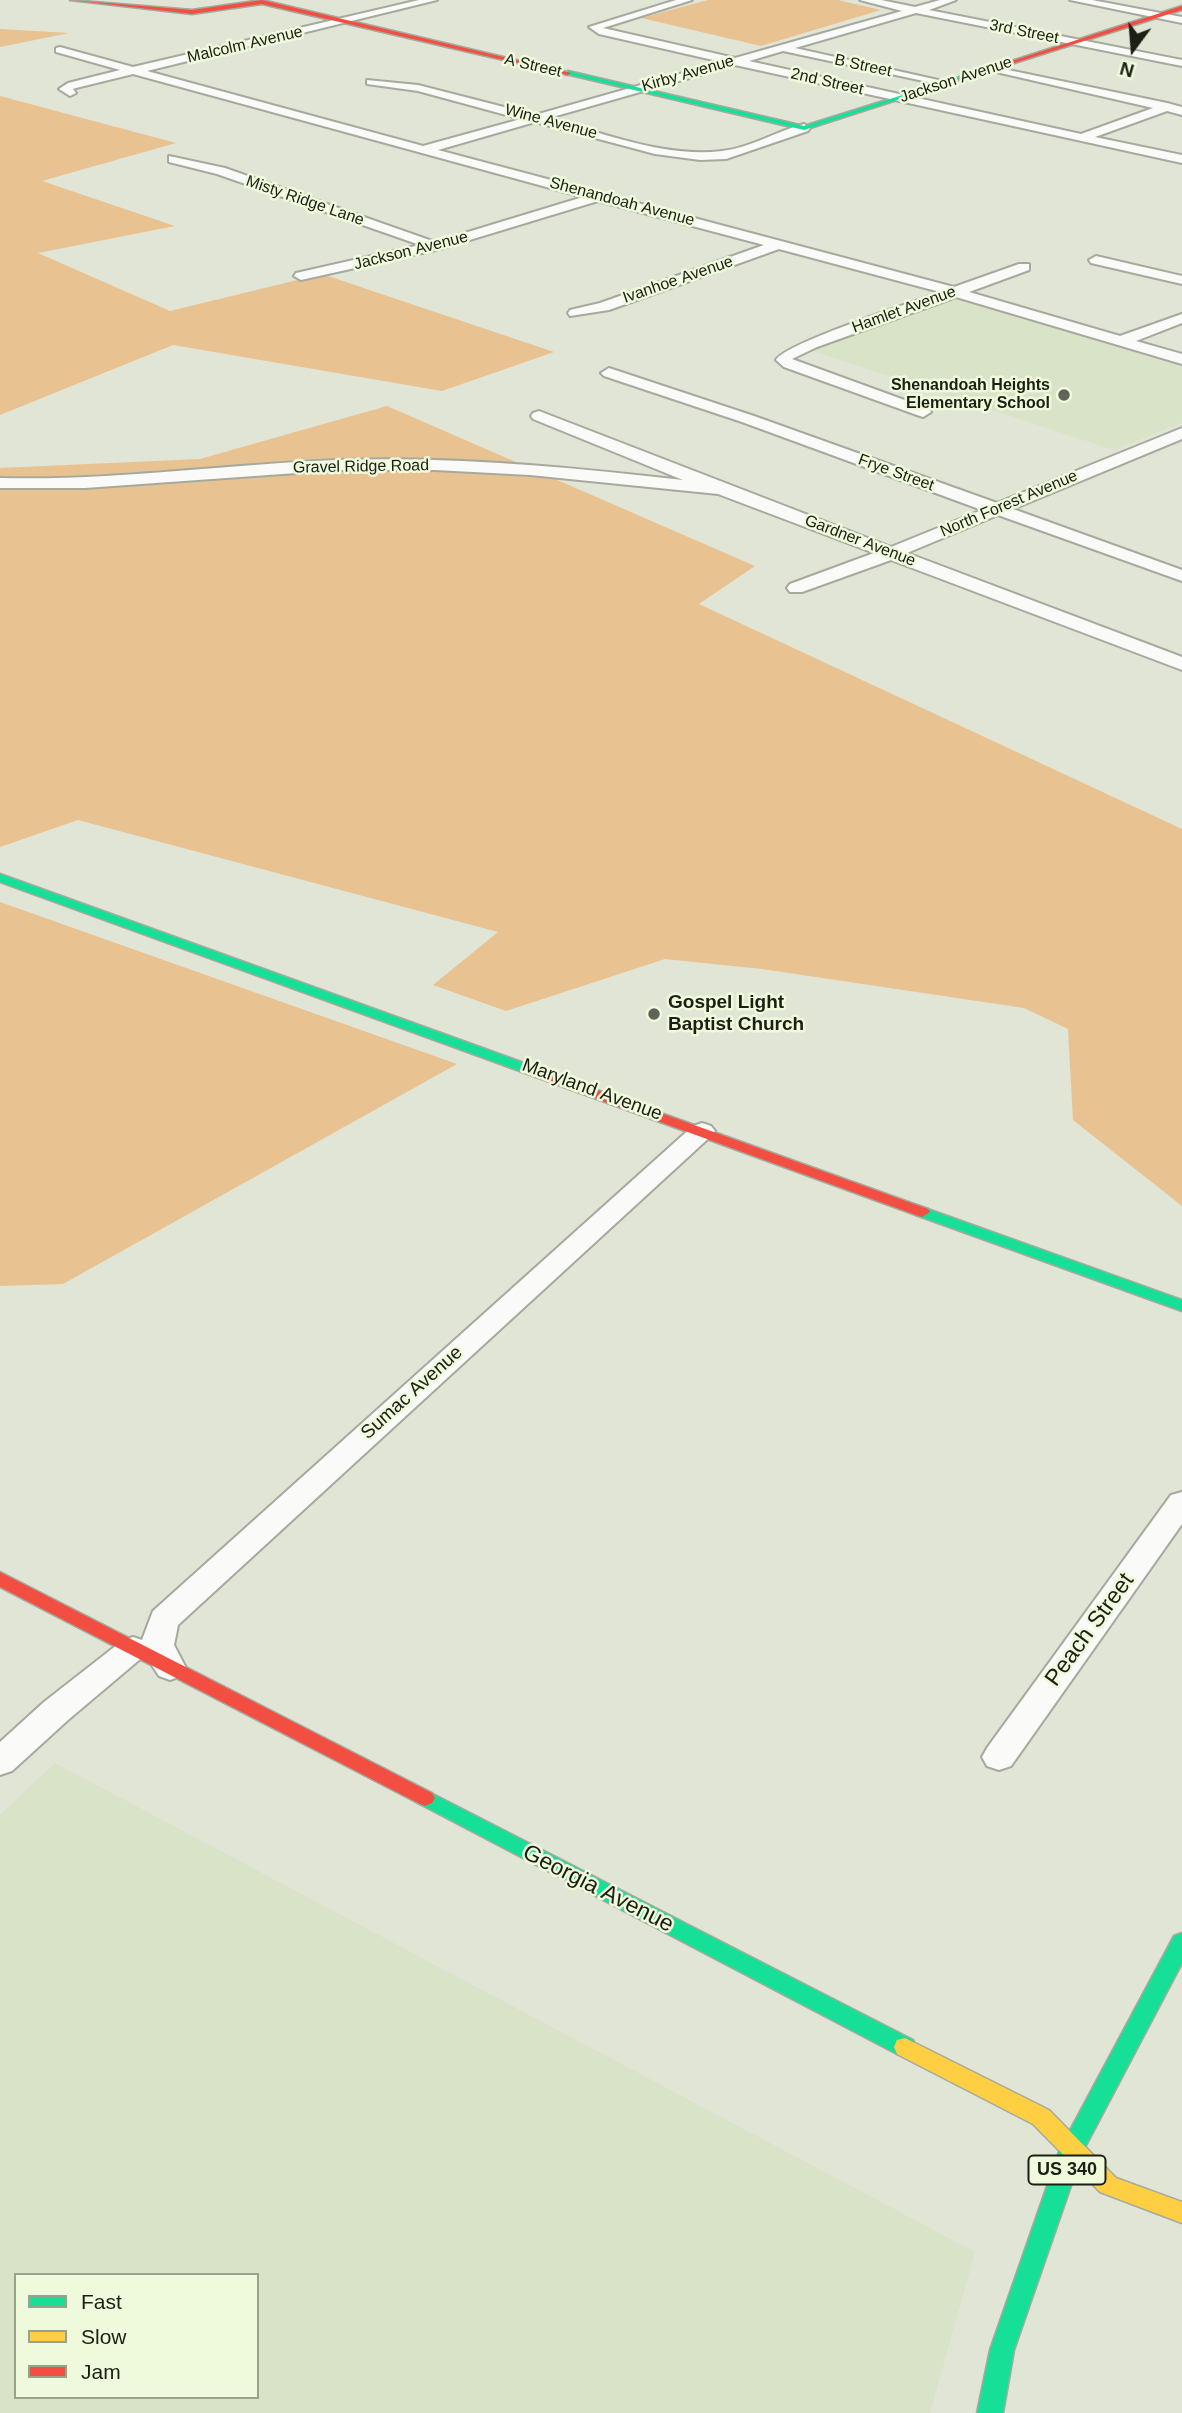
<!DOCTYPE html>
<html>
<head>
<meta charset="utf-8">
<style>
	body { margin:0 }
	#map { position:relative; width:1182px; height:2413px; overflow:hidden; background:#e0e5d5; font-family:Arial,sans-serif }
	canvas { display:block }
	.legend { position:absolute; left:14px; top:2273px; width:245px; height:126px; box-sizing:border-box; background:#eff9db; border:2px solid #9aa28b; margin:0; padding:9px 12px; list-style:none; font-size:21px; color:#1b1f14 }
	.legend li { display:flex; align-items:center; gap:14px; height:35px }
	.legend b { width:35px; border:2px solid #9aa28b }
	.north { position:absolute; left:1098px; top:14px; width:70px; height:70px; -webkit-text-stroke:5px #eff9db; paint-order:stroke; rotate:196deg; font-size:19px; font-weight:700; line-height:28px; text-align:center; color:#1b1f14 }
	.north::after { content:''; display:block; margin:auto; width:24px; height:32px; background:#1b1f14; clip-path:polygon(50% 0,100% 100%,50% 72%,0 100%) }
</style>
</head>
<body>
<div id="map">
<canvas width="1182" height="2413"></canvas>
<ul class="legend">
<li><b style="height:9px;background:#16e098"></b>Fast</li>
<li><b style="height:9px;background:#ffcf43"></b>Slow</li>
<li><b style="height:9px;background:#f24e42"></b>Jam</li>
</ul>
<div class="north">N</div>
</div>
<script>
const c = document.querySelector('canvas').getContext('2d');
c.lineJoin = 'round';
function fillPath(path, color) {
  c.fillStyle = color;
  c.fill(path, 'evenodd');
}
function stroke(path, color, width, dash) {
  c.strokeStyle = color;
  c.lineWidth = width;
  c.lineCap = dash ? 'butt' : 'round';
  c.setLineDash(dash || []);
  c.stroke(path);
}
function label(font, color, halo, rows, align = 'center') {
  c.font = font + ' Arial,sans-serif';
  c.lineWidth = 5;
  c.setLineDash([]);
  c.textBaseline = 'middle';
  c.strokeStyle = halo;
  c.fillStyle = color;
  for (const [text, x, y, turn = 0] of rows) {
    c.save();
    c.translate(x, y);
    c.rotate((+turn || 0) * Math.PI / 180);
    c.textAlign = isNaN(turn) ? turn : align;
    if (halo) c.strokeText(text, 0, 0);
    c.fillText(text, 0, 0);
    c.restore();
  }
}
fillPath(new Path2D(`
	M956 298 1182 367V423L1114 450 807 349Z
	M55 1763 975 2252 930 2413H0V1815ZM16 2275H257V2397H16Z`), '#d9e3c7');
fillPath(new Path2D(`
	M708 0H838L881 10 761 46 641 18Z
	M0 29 69 33 0 47Z
	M0 96 176 143 42 181 175 226 38 253 170 311 322 274 554 352 442 391 173 345 0 415Z
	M387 406 755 566 699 604 1182 829V1206L1073 1120 1068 1029 1024 1008 762 969 665 959 506 1011 433 985 498 932 78 820 0 847V468L200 459Z
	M0 902 457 1064 63 1284 0 1286Z`), '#e9c292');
const street = new Path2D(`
	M419 0H437L147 71 423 146 521 119 418 91 367 84V80L418 85 535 115 722 62 599 34 589 27 676 0H692L603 28 735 58 902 11 860 0H881L915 7 940 0H956L929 10 1182 60V66L916 13 795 48 947 82V86L783 51 749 61 1081 134 1153 108 983 69 989 66 1167 103 1182 107V115L1167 111 1095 137 1182 155V163L735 65 549 118C603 133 665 158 722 151 750 148 777 131 804 124L810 128 808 131 726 159 700 160 655 154 535 122 438 150 954 287 1019 264H1029V270L969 292 1120 336 1182 314V323L1136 341 1182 354V364L956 297 817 347 792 359 929 409 931 412 923 417 917 415 784 367 776 360C785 343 915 302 940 292L779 249 609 310 570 316 568 313 570 310 600 303 764 245 598 201 440 249 301 280 294 276 296 273 420 245 217 174 169 162V156L225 168 435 242 583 197 133 74 76 88 73 89 76 93 70 96 59 89 68 83 120 70 56 52V48L60 47 133 67Z
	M1070 0H1092L1182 17V23Z
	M1096 256 1182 276V284L1091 263 1089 260Z
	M609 368 754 416 997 503 1182 428V439L1013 509 1182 570V581L998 515 907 553 1182 657V670L891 560 802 592H790L787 588 790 584 874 553 718 494 530 475 435 470H339L85 488H0V478C114 481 226 464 339 460 454 456 569 467 683 480L533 419 531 416 533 413 539 411 891 547 982 510 742 422 604 376 601 373Z
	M702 1123 711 1126 715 1131 711 1136 178 1625 174 1645 186 1668 181 1676 170 1680 159 1676 145 1655 68 1720 12 1771 0 1775V1742L44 1702 122 1641 133 1637 142 1640 153 1611 693 1126Z
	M1182 1492V1524L1011 1766 999 1770 987 1766 982 1757 987 1748 1171 1495Z`);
const fast = new Path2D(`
	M568 71 804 126 960 77 965 78 804 130 566 74Z
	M0 874 560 1076 562 1079 555 1083 550 1082 0 882Z
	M922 1207 1182 1300V1311L916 1215 914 1212 916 1209Z
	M425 1790 913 2040 916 2047 913 2054 905 2056 897 2054 418 1803 415 1798 418 1793Z
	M1182 1933V1963L1083 2151 1014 2350 1003 2413H977L990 2350 1060 2149 1174 1936Z`);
const slow = new Path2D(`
	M905 2038 1049 2110 1116 2178 1182 2202V2223L1100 2192 1033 2124 897 2054 894 2047 897 2040Z`);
const jam = new Path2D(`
	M70 0 192 10 262 0 571 73 568 75 262 4 192 14Z
	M1182 6V10L964 79 959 78Z
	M555 1075 928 1209 930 1212 922 1217 916 1215 550 1082 548 1079Z
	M0 1572 432 1793 435 1798 432 1803 425 1806 418 1803 0 1587Z`);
stroke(street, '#a6aa9e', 4);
stroke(fast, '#a6aa9e', 3);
stroke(slow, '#a6aa9e', 3);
stroke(jam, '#a6aa9e', 3);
fillPath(street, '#fafbf9');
fillPath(fast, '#16e098');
fillPath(slow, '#ffcf43');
fillPath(jam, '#f24e42');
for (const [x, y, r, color] of [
	[1064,395,7,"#606458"],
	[654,1014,7,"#606458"]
]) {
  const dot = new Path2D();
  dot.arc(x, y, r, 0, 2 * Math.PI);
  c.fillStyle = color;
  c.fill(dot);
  stroke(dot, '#eff9db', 2.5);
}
label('16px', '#1b1f14', '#eff9db', [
	["3rd Street",1024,32,11],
	["Malcolm Avenue",245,45,-13],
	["A Street",533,66,13],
	["B Street",863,66,12],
	["Kirby Avenue",688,74,-16],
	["Jackson Avenue",956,80,-18],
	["2nd Street",827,82,13],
	["Wine Avenue",551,122,15],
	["Misty Ridge Lane",305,201,19],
	["Shenandoah Avenue",622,202,15],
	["Jackson Avenue",411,251,-14],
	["Ivanhoe Avenue",678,280,-19],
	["Hamlet Avenue",904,310,-20],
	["Gravel Ridge Road",361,467,-1],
	["Frye Street",896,473,20],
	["North Forest Avenue",1009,504,-23],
	["Gardner Avenue",860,541,21]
]);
label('bold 16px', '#1b1f14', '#eff9db', [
	["Shenandoah Heights",1050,386],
	["Elementary School",1050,404]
], 'right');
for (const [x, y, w] of [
	[1067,2170,77]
]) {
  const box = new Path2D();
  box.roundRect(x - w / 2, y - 14.5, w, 29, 5);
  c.fillStyle = '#eff9db';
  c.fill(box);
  stroke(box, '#1b1f14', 2);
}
label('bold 18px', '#1b1f14', null, [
	["US 340",1067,2170]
]);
label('bold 19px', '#1b1f14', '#eff9db', [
	["Gospel Light",668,1003],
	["Baptist Church",668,1025]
], 'left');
label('19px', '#1b1f14', '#eff9db', [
	["Maryland Avenue",592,1090,20],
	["Sumac Avenue",412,1393,-42]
]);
label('23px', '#1b1f14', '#eff9db', [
	["Peach Street",1090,1630,-54],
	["Georgia Avenue",598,1889,27]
]);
</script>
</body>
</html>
